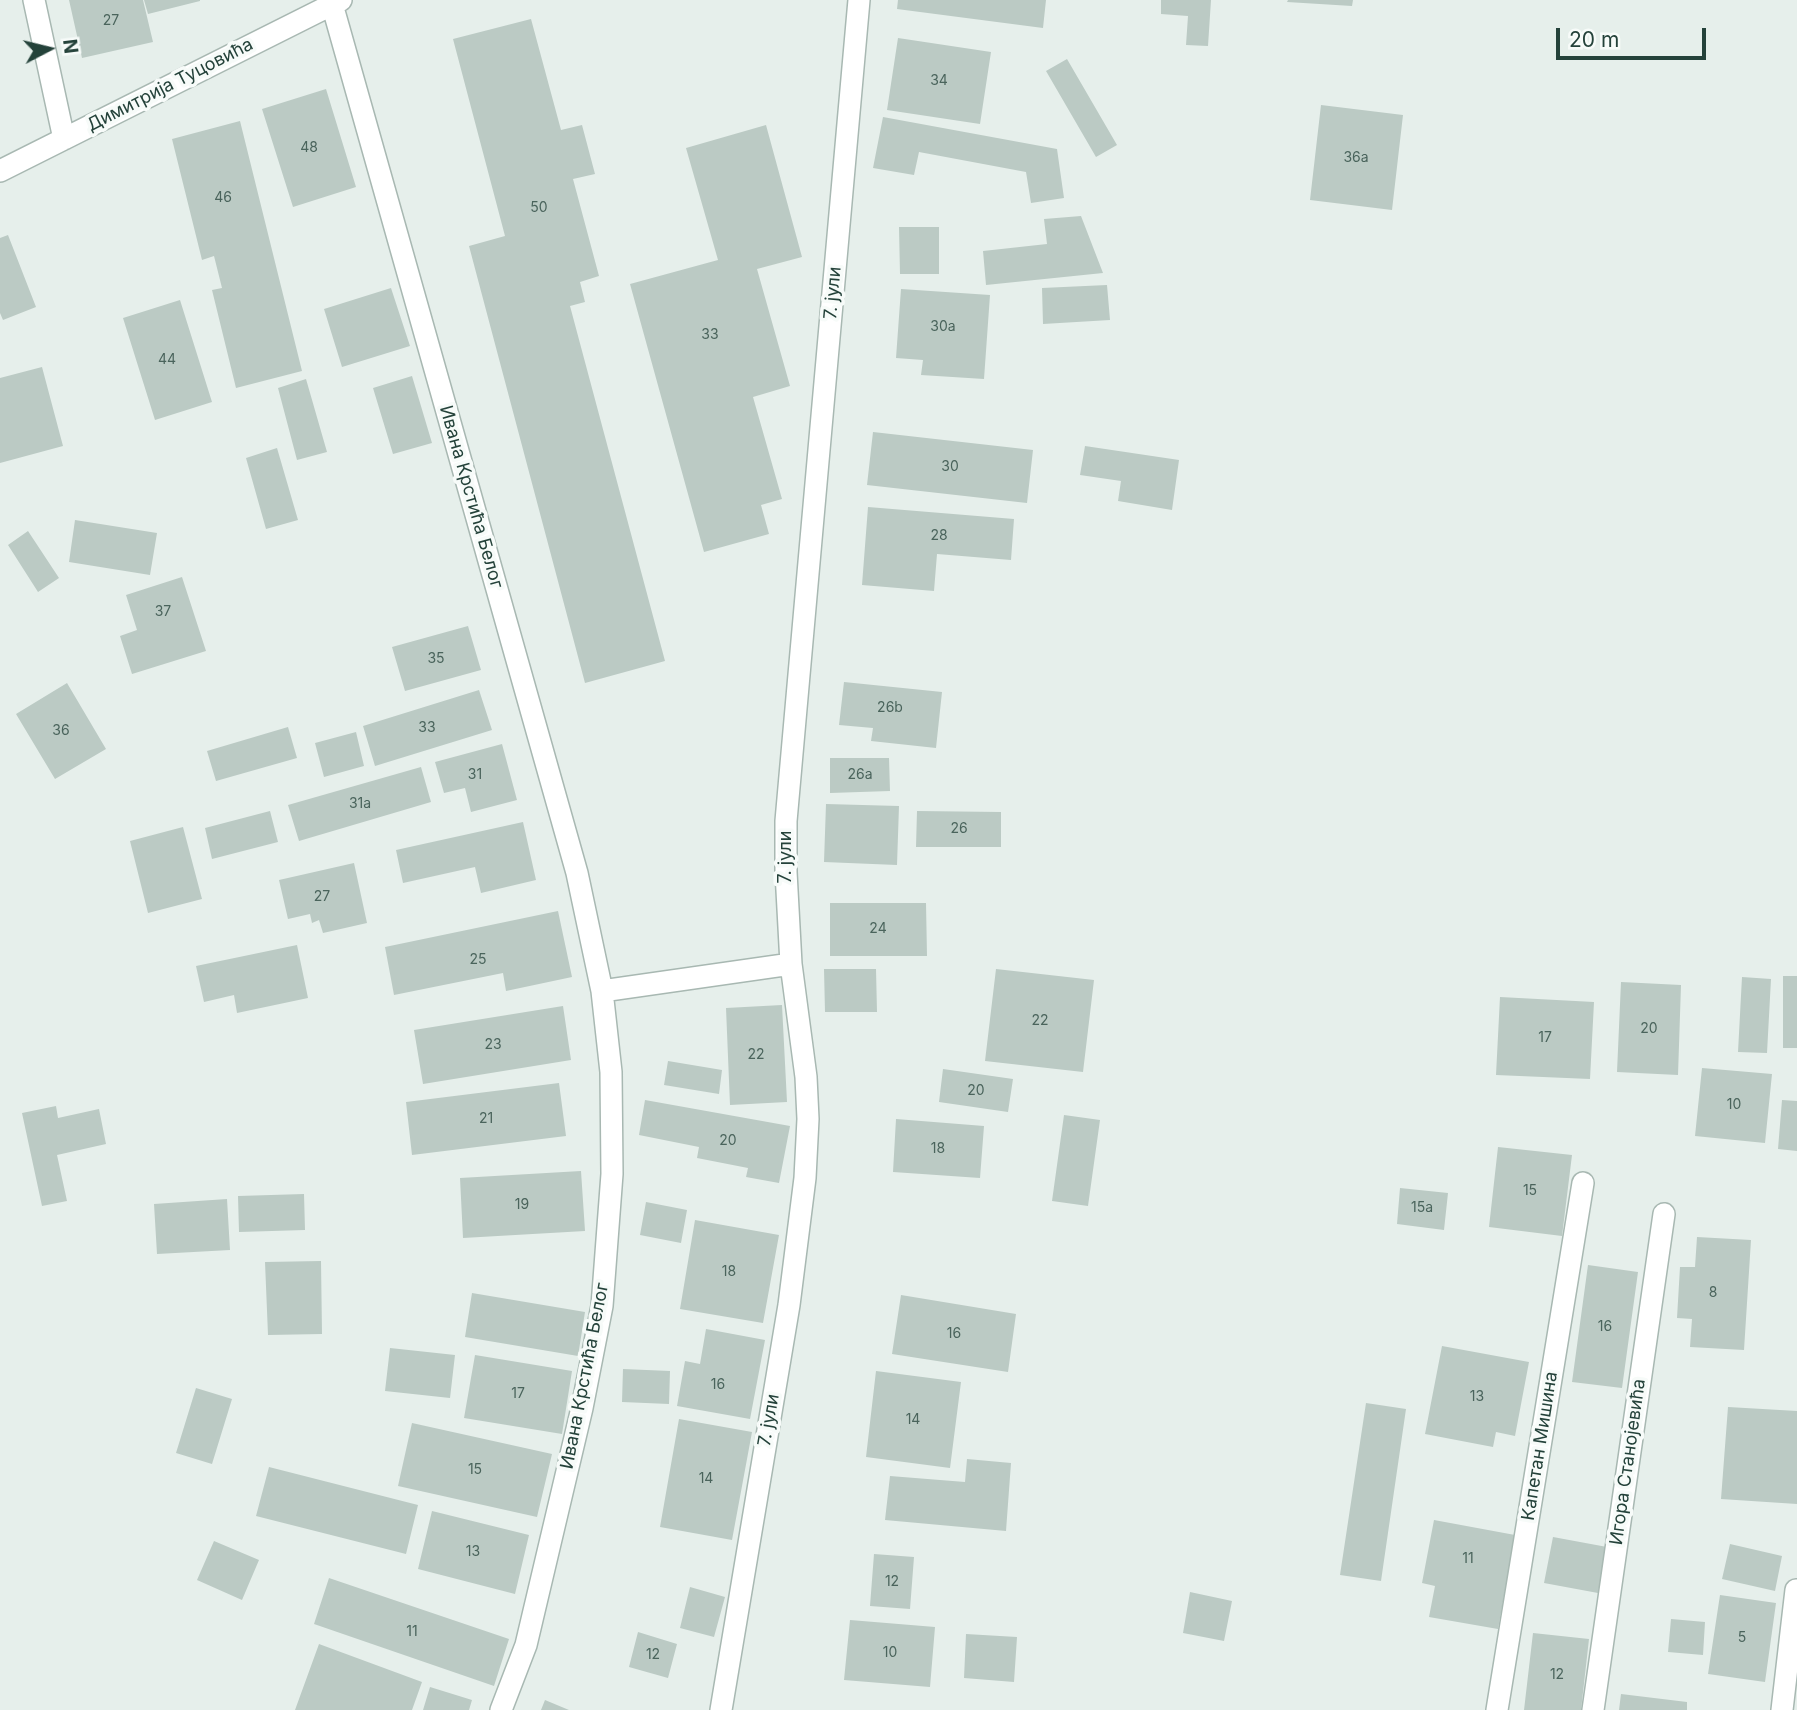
<!DOCTYPE html>
<html>
<head>
<meta charset="utf-8">
<style>
	body { margin:0 }
	#map { position:relative; width:1797px; height:1710px; overflow:hidden; background:#e6efeb; font-family:Inter,sans-serif }
	canvas { display:block }
	.north { position:absolute; left:14px; top:14px; width:70px; height:70px; -webkit-text-stroke:5px #f7fbf9; paint-order:stroke; rotate:83deg; font-size:19px; font-weight:700; line-height:28px; text-align:center; color:#24423a }
	.north::after { content:''; display:block; margin:auto; width:24px; height:32px; background:#24423a; clip-path:polygon(50% 0,100% 100%,50% 72%,0 100%) }
	.scale { position:absolute; left:1556px; top:28px; width:150px; height:32px; box-sizing:border-box; border:4px solid #24423a; border-top:0; padding-left:9px; font-size:21px; line-height:24px; white-space:nowrap; color:#24423a; -webkit-text-stroke:5px #f7fbf9; paint-order:stroke }
</style>
</head>
<body>
<div id="map">
<canvas width="1797" height="1710"></canvas>
<div class="north">N</div>
<div class="scale">20 m</div>
</div>
<script>
const c = document.querySelector('canvas').getContext('2d');
c.lineJoin = 'round';
function fillPath(path, color) {
  c.fillStyle = color;
  c.fill(path, 'evenodd');
}
function stroke(path, color, width, dash) {
  c.strokeStyle = color;
  c.lineWidth = width;
  c.lineCap = dash ? 'butt' : 'round';
  c.setLineDash(dash || []);
  c.stroke(path);
}
function label(font, color, halo, rows, align = 'center') {
  c.font = font + ' Inter,sans-serif';
  c.lineWidth = 7;
  c.setLineDash([]);
  c.textBaseline = 'middle';
  c.strokeStyle = halo;
  c.fillStyle = color;
  for (const [text, x, y, turn = 0] of rows) {
    c.save();
    c.translate(x, y);
    c.rotate((+turn || 0) * Math.PI / 180);
    c.textAlign = isNaN(turn) ? turn : align;
    if (halo) c.strokeText(text, 0, 0);
    c.fillText(text, 0, 0);
    c.restore();
  }
}
fillPath(new Path2D(`
	M69 0H143L153 42 82 58Z
	M144 0H200V1L148 14Z
	M898 0H1046L1043 28 897 9Z
	M1161 0H1211L1208 46 1186 45 1188 16 1161 14Z
	M1288 0H1353L1352 6 1287 2Z
	M531 19 561 130 582 125 595 174 573 179 599 276 580 282 585 302 570 306 665 661 585 683 469 246 505 236 453 39Z
	M898 38 991 52 980 124 887 110Z
	M1067 59 1117 145 1096 157 1046 71Z
	M326 89 356 187 293 207 262 109Z
	M1321 105 1403 115 1392 210 1310 200Z
	M883 117 1057 149 1064 198 1031 203 1026 172 919 152 914 175 873 168Z
	M240 121 302 371 236 388 212 290 222 288 214 256 202 260 172 139Z
	M766 125 802 257 757 269 790 386 753 397 782 499 761 505 769 534 704 552 630 284 718 260 686 148Z
	M1081 216 1103 273 986 285 983 251 1047 244 1044 219Z
	M899 227H939V274H900Z
	M8 235 36 307 3 320 0 313V238Z
	M1107 285 1110 320 1043 324 1042 288Z
	M391 288 410 346 342 367 324 309Z
	M901 289 990 295 984 379 921 375 923 360 896 358Z
	M180 300 212 402 155 420 123 318Z
	M42 367 63 446 0 463V378Z
	M412 376 432 443 393 454 373 388Z
	M306 379 327 452 297 460 278 388Z
	M873 432 1033 450 1027 503 867 485Z
	M1085 446 1179 460 1172 510 1118 501 1121 481 1080 475Z
	M277 448 298 520 266 529 246 458Z
	M868 507 1014 519 1011 560 937 554 934 591 862 585Z
	M75 520 157 533 150 575 69 562Z
	M28 531 59 578 38 592 8 545Z
	M182 577 206 651 132 674 120 636 137 630 126 595Z
	M468 626 481 670 405 691 392 647Z
	M844 682 942 692 936 748 871 741 873 728 839 725Z
	M67 683 106 749 55 779 16 714Z
	M479 690 492 730 375 766 363 726Z
	M288 727 297 758 216 781 207 751Z
	M356 732 364 766 324 777 315 743Z
	M502 744 517 800 471 812 465 788 444 793 435 762Z
	M830 758H889L890 791 830 793Z
	M421 767 431 802 299 841 288 805Z
	M826 804 899 806 897 865 824 862Z
	M270 811 278 842 212 859 205 828Z
	M917 811 1001 812V847H916Z
	M523 822 536 880 481 893 475 867 403 883 396 850Z
	M183 827 202 899 148 913 130 841Z
	M354 863 367 923 323 933 319 920 312 923 310 914 288 919 279 880Z
	M830 903H926L927 956H830Z
	M558 911 572 977 506 991 503 973 394 995 385 947Z
	M297 945 308 998 237 1013 234 995 204 1002 196 966Z
	M824 969H876L877 1012H825Z
	M996 969 1094 980 1083 1072 985 1061Z
	M1783 976H1797V1048H1783Z
	M1742 977 1771 979 1767 1053 1738 1052Z
	M1621 982 1681 985 1678 1075 1617 1072Z
	M1500 997 1594 1002 1590 1079 1496 1075Z
	M782 1005 787 1102 730 1105 726 1008Z
	M563 1006 571 1060 423 1084 414 1030Z
	M668 1061 722 1070 719 1094 664 1085Z
	M1702 1068 1772 1074 1765 1143 1695 1136Z
	M943 1069 1013 1079 1008 1112 939 1102Z
	M559 1083 566 1136 412 1155 406 1102Z
	M645 1100 790 1126 779 1183 746 1177 748 1168 697 1158 699 1147 639 1135Z
	M1782 1100 1797 1101V1151L1778 1149Z
	M56 1106 58 1118 99 1109 106 1144 57 1155 67 1201 42 1206 22 1113Z
	M1064 1115 1100 1120 1088 1206 1052 1201Z
	M896 1119 984 1126 980 1178 893 1172Z
	M1498 1147 1572 1155 1562 1236 1489 1227Z
	M581 1171 585 1231 463 1238 460 1178Z
	M1400 1188 1448 1193 1444 1230 1397 1224Z
	M304 1194 305 1230 239 1232 238 1196Z
	M227 1199 230 1250 157 1254 154 1204Z
	M646 1202 687 1210 681 1243 640 1235Z
	M695 1220 779 1235 763 1323 680 1309Z
	M1697 1237 1751 1240 1744 1350 1690 1347 1692 1319 1677 1318 1680 1267H1695Z
	M321 1261 322 1334 268 1335 265 1262Z
	M1588 1265 1638 1272 1622 1388 1572 1382Z
	M472 1293 585 1312 578 1356 465 1337Z
	M901 1295 1016 1314 1008 1372 892 1354Z
	M706 1329 765 1340 750 1419 677 1406 685 1361 700 1364Z
	M1442 1346 1529 1362 1515 1436 1496 1432 1493 1447 1425 1434Z
	M390 1348 455 1355 450 1398 385 1391Z
	M475 1355 572 1371 562 1434 464 1418Z
	M623 1369 670 1371 669 1404 622 1402Z
	M876 1371 961 1382 950 1468 866 1457Z
	M196 1388 232 1399 212 1464 176 1453Z
	M1366 1403 1406 1409 1381 1581 1340 1575Z
	M1728 1407 1797 1411V1504L1721 1499Z
	M679 1419 752 1432 732 1540 660 1527Z
	M412 1423 552 1454 537 1517 398 1486Z
	M967 1459 1011 1463 1006 1531 885 1520 890 1476 965 1482Z
	M269 1467 418 1505 406 1554 256 1516Z
	M432 1511 529 1535 515 1594 418 1569Z
	M1434 1520 1515 1535 1498 1629 1429 1617 1435 1586 1422 1583Z
	M1553 1537 1607 1547 1598 1593 1544 1583Z
	M214 1541 259 1560 242 1600 197 1580Z
	M1730 1544 1782 1556 1775 1591 1722 1579Z
	M874 1554 914 1557 910 1609 870 1606Z
	M329 1578 509 1639 494 1686 314 1624Z
	M690 1587 725 1597 714 1637 680 1628Z
	M1190 1592 1232 1601 1224 1641 1183 1633Z
	M1720 1595 1776 1603 1765 1682 1708 1674Z
	M1671 1619 1705 1622 1703 1655 1668 1652Z
	M850 1620 935 1627 930 1687 844 1680Z
	M638 1632 677 1644 668 1678 629 1667Z
	M1533 1633 1589 1639 1581 1710H1524Z
	M966 1634 1017 1637 1014 1682 964 1678Z
	M319 1644 422 1682 412 1710H295Z
	M430 1687 472 1700 469 1710H423Z
	M1621 1694 1687 1702V1710H1619Z
	M545 1700 569 1710H541Z`), '#bbcac4');
const street = new Path2D(`
	M34 0 64 139
	M332 4 577 873 602 991 611 1072 612 1174 602 1306 582 1408 526 1645 501 1710
	M0 171 341 0
	M602 991 791 964
	M721 1710 789 1305 805 1178 808 1119 806 1077 791 964 786 872V821L859 0
	M1497 1710 1583 1183
	M1593 1710 1664 1214
	M1782 1710 1796 1590`);
stroke(street, '#a8b8b2', 24);
stroke(street, '#fff', 21);
label('14px', '#4a645c', null, [
	["27",111,21],
	["34",939,81],
	["48",309,148],
	["36a",1356,158],
	["46",223,198],
	["50",539,208],
	["30a",943,327],
	["33",710,335],
	["44",167,360],
	["30",950,467],
	["28",939,536],
	["37",163,612],
	["35",436,659],
	["26b",890,708],
	["33",427,728],
	["36",61,731],
	["31",475,775],
	["26a",860,775],
	["31a",360,804],
	["26",959,829],
	["27",322,897],
	["24",878,929],
	["25",478,960],
	["22",1040,1021],
	["20",1649,1029],
	["17",1545,1038],
	["23",493,1045],
	["22",756,1055],
	["20",976,1091],
	["10",1734,1105],
	["21",486,1119],
	["20",728,1141],
	["18",938,1149],
	["15",1530,1191],
	["19",522,1205],
	["15a",1422,1208],
	["18",729,1272],
	["8",1713,1293],
	["16",1605,1327],
	["16",954,1334],
	["16",718,1385],
	["17",518,1394],
	["13",1477,1397],
	["14",913,1420],
	["15",475,1470],
	["14",706,1479],
	["13",473,1552],
	["11",1468,1559],
	["12",892,1582],
	["11",412,1632],
	["5",1742,1638],
	["10",890,1653],
	["12",653,1655],
	["12",1557,1675]
]);
label('18px', '#24423a', '#f7fbf9', [
	["Димитрија Туцовића",170,85,-27],
	["7. јули",833,293,-85],
	["Ивана Крстића Белог",471,497,74],
	["7. јули",786,857,-90],
	["Ивана Крстића Белог",585,1376,-79],
	["7. јули",769,1420,-80],
	["Капетан Мишина",1540,1446,-81],
	["Игора Станојевића",1628,1462,-82]
]);
</script>
</body>
</html>
